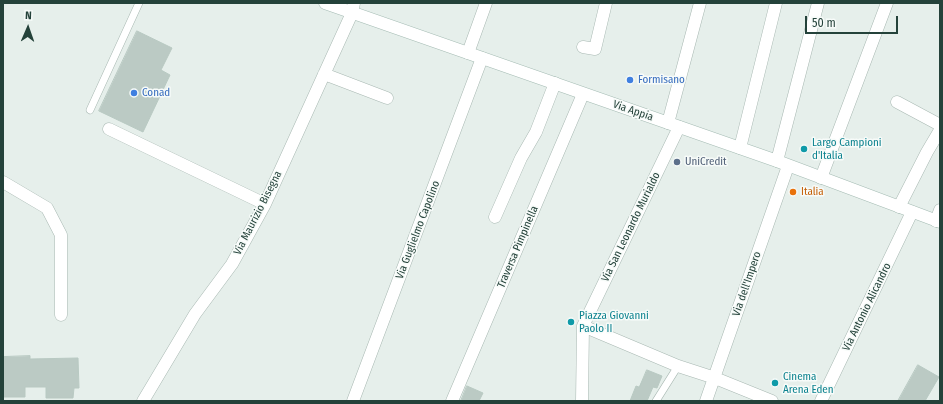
<!DOCTYPE html>
<html>
<head>
<meta charset="utf-8">
<style>
	body { margin:0 }
	#map { position:relative; width:943px; height:404px; overflow:hidden; background:#e6efeb; font-family:"Fira Sans Condensed",sans-serif }
	canvas { display:block }
	.frame { position:absolute; inset:0; border:4px solid #24423a; pointer-events:none }
	.north { position:absolute; left:8px; top:8px; width:40px; height:40px; -webkit-text-stroke:3px #f7fbf9; paint-order:stroke; rotate:2deg; font-size:11px; font-weight:700; line-height:16px; text-align:center; color:#24423a }
	.north::after { content:''; display:block; margin:auto; width:14px; height:18px; background:#24423a; clip-path:polygon(50% 0,100% 100%,50% 72%,0 100%) }
	.scale { position:absolute; left:805px; top:16px; width:93px; height:18px; box-sizing:border-box; border:2px solid #24423a; border-top:0; padding-left:5px; font-size:12px; line-height:14px; white-space:nowrap; color:#24423a; -webkit-text-stroke:3px #f7fbf9; paint-order:stroke }
</style>
</head>
<body>
<div id="map">
<canvas width="943" height="404"></canvas>
<div class="frame"></div>
<div class="north">N</div>
<div class="scale">50 m</div>
</div>
<script>
const c = document.querySelector('canvas').getContext('2d');
c.lineJoin = 'round';
function fillPath(path, color) {
  c.fillStyle = color;
  c.fill(path, 'evenodd');
}
function stroke(path, color, width, dash) {
  c.strokeStyle = color;
  c.lineWidth = width;
  c.lineCap = dash ? 'butt' : 'round';
  c.setLineDash(dash || []);
  c.stroke(path);
}
function label(font, color, halo, rows, align = 'center') {
  c.font = font + ' "Fira Sans Condensed",sans-serif';
  c.lineWidth = 3;
  c.setLineDash([]);
  c.textBaseline = 'middle';
  c.strokeStyle = halo;
  c.fillStyle = color;
  for (const [text, x, y, turn = 0] of rows) {
    c.save();
    c.translate(x, y);
    c.rotate((+turn || 0) * Math.PI / 180);
    c.textAlign = isNaN(turn) ? turn : align;
    if (halo) c.strokeText(text, 0, 0);
    c.fillText(text, 0, 0);
    c.restore();
  }
}
const building = new Path2D(`
	M137 31 172 48 161 70 170 75 143 132 99 111Z
	M30 356V359L78 358 79 388H74L73 398H46V387H25V397H3V357Z
	M918 365 939 377 925 401H898Z
	M647 370 662 376 657 388 653 387 647 401H630L636 386 639 387Z
	M467 386 483 393 479 401H461Z`);
fillPath(building, '#bbcac4');
stroke(building, '#b8c9c2', 1);
const service = new Path2D(`
	M90 110 139 3
	M656 401 678 366`);
const minor = new Path2D(`
	M583 47 595 49 606 3
	M468 53 486 3
	M324 74 387 98
	M897 102 940 125
	M668 123 700 3
	M109 129 265 204
	M740 148 776 3
	M777 161 818 3
	M821 178 887 3
	M3 182 47 208 61 235V315
	M899 207 927 152 940 130
	M495 217 521 158 536 132 555 83
	M936 221 940 210
	M583 326 678 366 715 378 772 401
	M143 401 195 314 232 264 265 204 352 13 354 3
	M353 401 482 58
	M452 401 583 94
	M582 401 583 326 679 127
	M706 401 788 166
	M821 401 912 212`);
const secondary = new Path2D(`
	M325 3 777 161 940 222`);
stroke(service, '#a8b8b2', 8);
stroke(minor, '#a8b8b2', 13);
stroke(secondary, '#a4bbb3', 13);
stroke(service, '#fff', 7);
stroke(minor, '#fff', 12);
stroke(secondary, '#fff', 12);
for (const [x, y, r, color] of [
	[630,80,4,"#3f7fe0"],
	[134,93,4,"#3f7fe0"],
	[804,149,4,"#0f9aa8"],
	[677,162,4,"#5c6f8a"],
	[793,192,4,"#e8710a"],
	[571,322,4,"#0f9aa8"],
	[775,383,4,"#0f9aa8"]
]) {
  const dot = new Path2D();
  dot.arc(x, y, r, 0, 2 * Math.PI);
  c.fillStyle = color;
  c.fill(dot);
  stroke(dot, '#f7fbf9', 1.5);
}
label('11px', '#366cbe', '#f7fbf9', [
	["Formisano",638,80],
	["Conad",142,93]
], 'left');
label('11px', '#24423a', '#f7fbf9', [
	["Via Appia",633,111,19],
	["Via Maurizio Bisegna",258,213,-63],
	["Via San Leonardo Murialdo",631,227,-64],
	["Via Guglielmo Capolino",418,230,-69],
	["Traversa Pimpinella",518,247,-67],
	["Via dell'Impero",747,284,-71],
	["Via Antonio Alicandro",867,307,-64]
]);
label('11px', '#0d838f', '#f7fbf9', [
	["Largo Campioni",812,143],
	["d'Italia",812,156],
	["Piazza Giovanni",579,316],
	["Paolo II",579,329],
	["Cinema",783,377],
	["Arena Eden",783,390]
], 'left');
label('11px', '#4e5e75', '#f7fbf9', [
	["UniCredit",685,162]
], 'left');
label('11px', '#c56008', '#f7fbf9', [
	["Italia",801,192]
], 'left');
</script>
</body>
</html>
